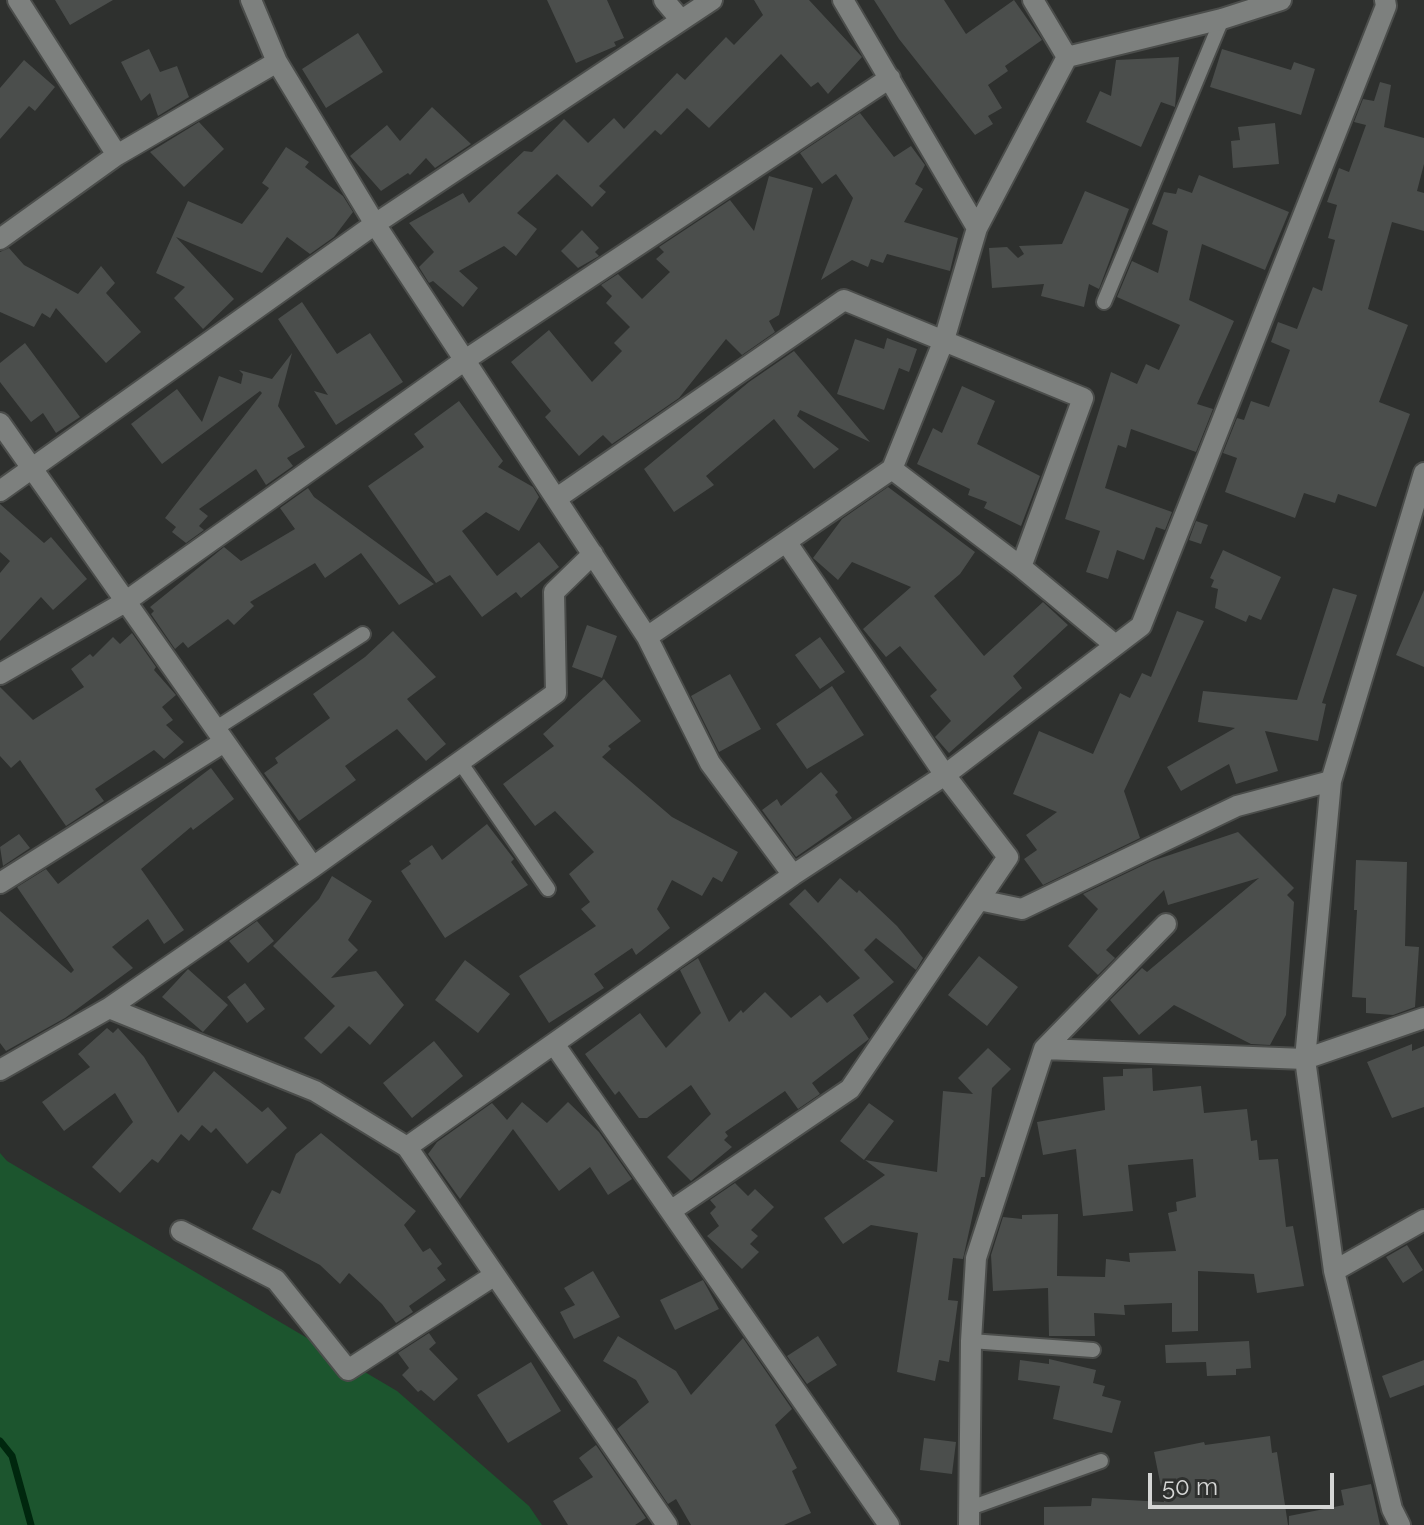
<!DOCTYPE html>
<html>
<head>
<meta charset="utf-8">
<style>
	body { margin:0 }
	#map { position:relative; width:1424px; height:1525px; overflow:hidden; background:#2e302e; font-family:Raleway,sans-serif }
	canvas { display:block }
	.scale { position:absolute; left:1148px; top:1473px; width:186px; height:36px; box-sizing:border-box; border:4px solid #d5d6d5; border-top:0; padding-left:10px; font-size:24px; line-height:28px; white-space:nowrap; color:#d5d6d5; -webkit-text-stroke:6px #2e302e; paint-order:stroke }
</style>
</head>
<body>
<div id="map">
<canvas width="1424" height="1525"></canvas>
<div class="scale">50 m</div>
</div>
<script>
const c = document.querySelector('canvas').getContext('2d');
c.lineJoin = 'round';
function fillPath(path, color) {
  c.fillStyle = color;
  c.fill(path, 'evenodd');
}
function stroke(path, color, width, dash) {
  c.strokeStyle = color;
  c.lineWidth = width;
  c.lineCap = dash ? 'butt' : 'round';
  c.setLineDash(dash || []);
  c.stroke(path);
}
fillPath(new Path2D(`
	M0 1153 7 1161 397 1391 529 1506 542 1525H0Z`), '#1c552e');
stroke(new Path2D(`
	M0 1441 12 1456 31 1525`), '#00270e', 7);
fillPath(new Path2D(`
	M55 0H113L70 25Z
	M547 0H607L624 38 614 42 616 46 576 63Z
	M754 0H809L862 57 828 94 818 82 811 87 781 54 709 128 687 108 661 135 655 130 599 186 606 192 592 207 557 174 517 213 537 229 516 256 504 246 459 271 478 288 463 307 433 281 429 283 419 267 434 252 409 223 463 193 469 203 524 151 532 152 564 119 588 143 614 118 624 129 677 73 685 80 726 37 734 45 763 15Z
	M874 0H944L966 34 1014 0 1042 40 1005 66 1008 71 988 85 1002 108 988 116 993 124 975 135 899 39Z
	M358 33 383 72 326 108 302 69Z
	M149 49 160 72 177 66 189 97 158 116 150 93 141 101 121 62Z
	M1222 49 1291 70 1294 62 1315 69 1301 115 1210 87Z
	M1179 57 1175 107 1161 102 1141 147 1086 122 1100 91 1111 96 1116 60Z
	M24 60 55 87 35 111 29 106 0 139V88Z
	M1380 82 1391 85 1384 127 1424 138V164L1417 191 1424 193V231L1392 222 1368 309 1408 325 1379 402 1410 414 1376 507 1338 494 1335 503 1304 493 1295 518 1225 492 1237 458 1223 453 1237 418 1244 420 1251 401 1269 407 1290 350 1271 342 1278 322 1297 329 1313 287 1322 291 1335 240 1328 238 1337 205 1327 202 1339 168 1349 172 1366 125 1354 122 1363 99 1374 101Z
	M432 107 471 144 435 168 426 158 410 175 408 173 381 191 350 156 387 125 400 141Z
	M860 113 894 157 911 146 925 165 915 184 923 189 904 222 958 238 950 271 887 254 883 263 871 259 868 267 852 260 821 280 853 198 836 174 822 184 800 153Z
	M199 122 224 149 184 187 150 152Z
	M1275 123 1279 164 1233 168 1231 141 1240 140 1238 127Z
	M286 147 309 162 305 167 343 196 353 212 334 237 310 254 287 237 262 273 176 237 234 299 203 329 174 298 185 287 156 273 188 201 242 224 269 188 262 183Z
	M1199 175 1289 212 1265 270 1202 244 1189 300 1234 321 1197 404 1213 409 1196 452 1131 429 1126 448 1118 445 1105 488 1172 512 1165 530 1156 527 1144 560 1117 550 1108 579 1086 572 1100 531 1065 519 1111 372 1137 384 1146 364 1159 370 1180 325 1117 297 1132 261 1158 273 1168 231 1152 224 1164 192 1176 194 1178 188 1192 193Z
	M769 176 813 188 779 315 769 321 775 332 742 355 726 339 679 398 612 444 603 435 579 456 545 417 551 411 511 362 549 330 592 382 622 351 614 343 630 327 606 303 612 296 601 285 618 274 642 299 670 272 656 259 664 252 659 247 730 200 754 231Z
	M1085 191 1129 209 1099 289 1089 284 1084 307 1041 296 1044 284 992 288 989 248 1007 247 1018 258 1024 254 1019 246 1062 244Z
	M582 230 599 248 595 252 599 256 578 268 561 251Z
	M9 248 24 265 78 294 101 266 115 283 106 293 141 332 106 363 56 308 50 318 42 313 34 327 0 312V252Z
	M302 302 337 354 370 333 403 382 336 425 314 391 328 395 278 319Z
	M887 338 917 349 909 372 899 368 884 410 837 394 855 339 884 349Z
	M25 343 80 417 56 433 43 413 31 422 0 382V363Z
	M794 351 870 442 800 410 797 416 839 449 814 469 774 419 706 476 714 485 674 512 644 469 749 382Z
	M292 353 278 406 305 447 287 458 293 466 266 485 256 469 199 509 208 516 199 526 204 530 186 543 172 532 176 527 165 518 262 393 260 391 162 464 131 424 177 389 202 422 219 376 241 384 243 374 239 370 272 379Z
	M962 386 995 401 977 444 1040 476 1021 526 984 508 987 502 968 495 970 489 917 464 933 428 942 433Z
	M459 401 503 461 498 467 533 487 539 497 519 531 486 512 462 531 497 576 539 542 559 567 521 598 516 592 482 617 450 575 436 583 368 486 424 447 414 434Z
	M888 487 975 552 960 574 934 596 984 656 1043 602 1068 625 1013 676 1022 688 949 753 935 737 951 721 930 696 937 690 900 646 886 657 863 629 911 587 852 562 838 580 813 558 842 519Z
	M308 488 314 497 434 584 399 605 361 553 325 578 315 563 250 602 254 606 234 625 228 619 188 648 183 642 175 649 151 614 154 611 150 607 224 547 241 561 295 529 280 508Z
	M0 504 44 543 51 537 87 579 53 610 41 597 0 641V573L10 561 0 552Z
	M1196 521 1208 525 1201 544 1189 540Z
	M1223 550 1281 577 1261 620 1249 615 1246 622 1215 608 1218 589 1211 587 1214 580 1210 578Z
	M1333 588 1357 595 1322 703 1326 704 1318 741 1265 731 1278 771 1236 784 1229 764 1181 791 1167 767 1235 728 1198 722 1203 691 1297 700Z
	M1424 590V667L1396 655Z
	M1177 611 1204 621 1124 791 1140 838 1043 885 1024 859 1037 850 1026 835 1057 812 1013 794 1039 731 1093 754 1120 693 1130 698 1142 673 1151 677Z
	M587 625 617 636 602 678 572 667Z
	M393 631 436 677 407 699 446 744 426 761 397 729 345 766 356 780 299 821 264 773 278 763 275 758 330 718 313 694 365 657Z
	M132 633 156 667 154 670 176 695 162 707 173 720 166 725 184 742 164 759 154 750 95 789 104 801 66 826 20 760 11 768 0 756V687L33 720 84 687 71 669 90 654 93 657 113 637 120 644Z
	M820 637 845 672 820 689 795 655Z
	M730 674 761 729 719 752 691 696Z
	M604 679 641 721 608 746 611 749 602 757 672 817 738 852 722 882 713 877 702 896 672 880 657 909 670 928 636 955 632 948 594 974 604 988 549 1023 519 976 596 926 581 909 590 902 569 874 594 852 555 811 535 826 503 784 554 746 543 734Z
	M832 686 864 735 807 769 776 724Z
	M211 768 234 799 193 830 191 827 141 869 184 930 164 944 148 919 112 947 133 968 65 1018 6 1051 0 1043V911L71 973 74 970 17 887 46 869 58 884Z
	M821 772 838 792 835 795 852 818 796 857 762 810 777 799 781 806Z
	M487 824 514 859 511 862 528 885 445 938 401 871 411 864 409 861 432 845 442 860Z
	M1238 832 1294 888 1287 895 1294 902 1286 1015 1270 1045 1251 1044 1174 1005 1139 1035 1110 1000 1142 968 1147 972 1259 878 1168 905 1164 890 1106 950 1115 958 1098 975 1068 946 1098 909 1083 894 1152 861Z
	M19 834 30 848 3 866 0 847Z
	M1356 860 1407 862 1405 946 1419 947 1415 1007 1393 1015 1366 1013V998L1352 997 1357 910H1354Z
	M332 876 372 901 348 940 358 950 331 978 376 971 404 1005 370 1045 349 1026 321 1054 304 1038 335 1006 273 946 319 899Z
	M840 878 857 893 859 890 897 926 923 958 916 970 876 938 864 950 894 982 853 1015 869 1039 812 1083 820 1094 798 1109 785 1091 725 1132 728 1136 724 1140 732 1147 691 1181 667 1157 711 1114 691 1085 647 1118H639L619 1091 615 1095 585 1054 640 1013 666 1048 701 1013 680 970 698 958 729 1022 741 1010 743 1013 765 992 791 1018 820 995 827 1003 860 978 789 904 805 889 818 903Z
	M257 921 274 941 248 963 229 941Z
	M979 956 1018 987 987 1026 948 995Z
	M465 960 510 994 478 1033 435 1000Z
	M188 969 228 1005 203 1032 162 997Z
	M245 983 265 1009 247 1023 227 997Z
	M107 1028 113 1033 118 1028 144 1057 178 1113 214 1071 262 1112 268 1107 287 1128 247 1164 216 1128 211 1133 202 1125 189 1141 181 1134 158 1163 152 1159 120 1193 92 1167 133 1122 115 1093 64 1131 42 1102 90 1067 78 1054Z
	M434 1041 463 1076 412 1118 383 1083Z
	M1412 1044V1051L1424 1046V1107L1392 1118 1367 1062Z
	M988 1048 1011 1069 992 1088 985 1177H981L963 1259 953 1258 948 1300 958 1301 954 1330 949 1362 939 1360 935 1381 897 1372 918 1233 871 1225 843 1244 824 1218 885 1175 865 1160 937 1172 943 1091 973 1094 958 1078Z
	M1152 1068 1153 1091 1201 1086 1204 1113 1247 1109 1251 1141 1257 1140 1259 1160 1278 1159 1286 1227 1293 1226 1304 1286 1257 1293 1254 1274 1198 1271V1331L1172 1332V1303L1124 1305 1125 1315 1094 1313 1095 1336H1049L1048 1288 993 1291 991 1255 1003 1217 1022 1219V1215L1058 1214 1057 1276 1105 1277 1106 1259 1130 1262 1129 1253 1176 1251 1168 1213 1177 1211 1176 1202 1196 1197 1193 1159 1128 1165 1133 1211 1083 1216 1076 1149 1043 1155 1037 1122 1105 1110 1103 1077 1123 1076V1069Z
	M522 1102 547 1123 568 1102 599 1132 632 1179 608 1195 590 1167 559 1191 513 1129 460 1199 428 1154 437 1142 492 1103 507 1120Z
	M869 1103 894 1121 864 1160 840 1141Z
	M321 1133 416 1211 404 1225 423 1252 430 1248 442 1264 437 1268 446 1280 409 1306 413 1312 396 1323 382 1304 349 1273 340 1284 320 1265 252 1229 272 1190 280 1194 296 1154Z
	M735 1183 748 1196 755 1189 774 1207 751 1230 758 1236 750 1244 759 1252 742 1269 707 1236 719 1226 710 1213 716 1207 710 1200Z
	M1407 1245 1423 1270 1403 1283 1386 1257Z
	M593 1271 620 1317 574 1339 560 1312 575 1305 564 1288Z
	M703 1280 719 1309 675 1330 660 1300Z
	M429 1333 436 1343 429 1349 458 1379 434 1401 421 1390 418 1392 402 1375 409 1368 398 1353Z
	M618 1336 676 1371 691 1395 743 1338 792 1409 775 1425 797 1468 792 1471 811 1513 784 1525H691L676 1499 668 1504 617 1429 649 1402 636 1380 603 1361Z
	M818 1336 837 1365 807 1384 787 1356Z
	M1249 1341 1251 1368 1236 1369V1375L1207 1376 1206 1362 1166 1363 1165 1345Z
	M1049 1359 1096 1370 1093 1383 1105 1386 1102 1396 1121 1401 1112 1433 1053 1419 1060 1386 1018 1380 1020 1360 1049 1364Z
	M1424 1360V1385L1390 1398 1382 1376Z
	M531 1362 561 1411 508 1443 477 1395Z
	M1270 1436 1272 1453 1277 1452 1288 1525H1044V1507L1091 1506 1092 1498 1164 1502 1154 1452 1204 1442 1205 1445Z
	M924 1438 956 1442 952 1474 920 1470Z
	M596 1445 646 1518 635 1525H568L553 1501 593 1477 579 1458Z
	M1371 1484 1380 1525H1289V1516L1344 1505 1341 1490Z`), '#4b4e4c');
const lane = new Path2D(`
	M1104 302 1222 19
	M215 729 363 634
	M460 762 548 889
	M971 1341 1093 1350
	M970 1508 1101 1461`);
const street = new Path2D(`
	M251 0 277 62 375 224 647 637 710 763 793 875
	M664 0 680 19
	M843 0 977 228
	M1033 0 1067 57
	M117 155 277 62
	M0 239 117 155 18 0
	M0 423 313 867
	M892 469 1021 567 1115 645
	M0 491 375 224 712 0
	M557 498 844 300 1083 398 1021 567
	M647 637 892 469 944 340 977 228 1067 57 1222 19 1281 0
	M0 674 125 602 465 360 890 78
	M0 883 224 742
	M979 900 1022 909 1237 806 1331 781
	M109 1008 315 1091 407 1147 667 1525
	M554 1044 889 1525
	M1044 1049 1305 1059 1424 1018
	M0 1070 109 1008 313 867 556 693 554 592 593 554
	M407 1147 793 875 945 775 1141 626 1386 6 1385 0
	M672 1210 850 1089 1008 857 945 775 787 543
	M181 1231 276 1280 348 1370 495 1275
	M1334 1271 1424 1220
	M969 1525 971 1341 976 1258 1044 1049 1166 924
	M1400 1525 1392 1509 1334 1271 1305 1059 1331 781 1424 473`);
stroke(lane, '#4b4d4b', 18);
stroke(street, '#4b4d4b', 24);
stroke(lane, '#7d807e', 14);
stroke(street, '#7d807e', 20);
</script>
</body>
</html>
